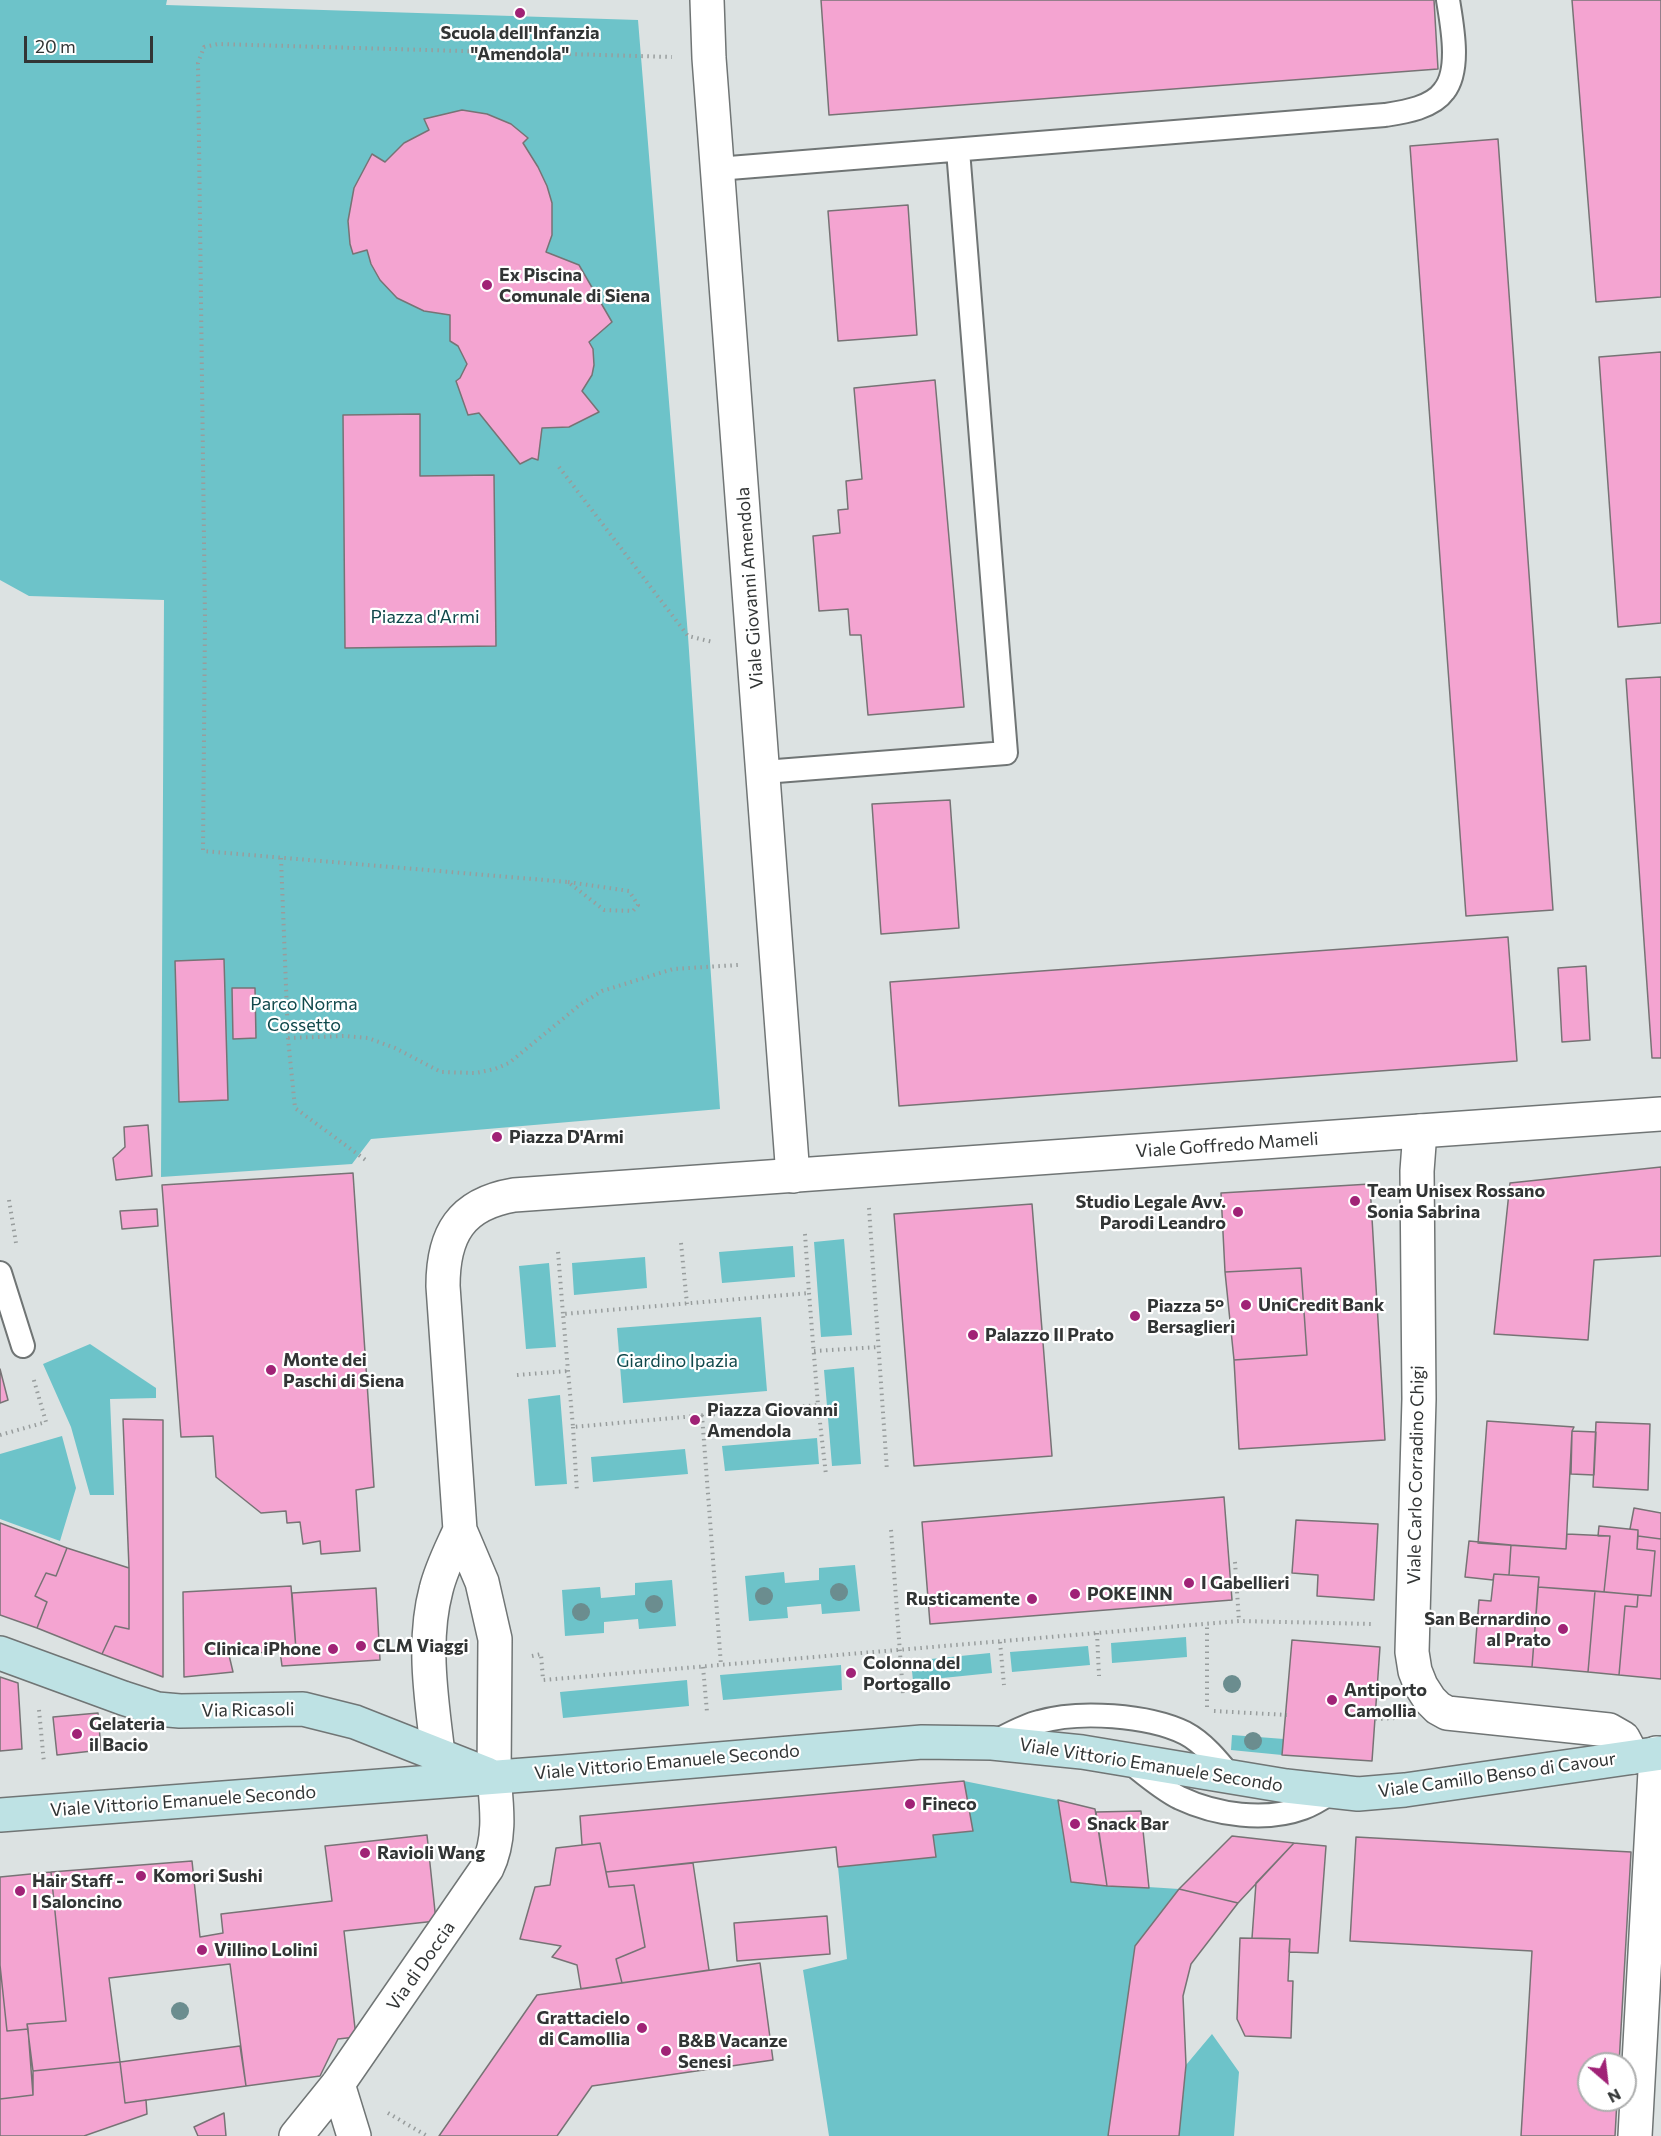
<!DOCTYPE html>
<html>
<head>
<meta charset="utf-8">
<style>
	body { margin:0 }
	#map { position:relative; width:1661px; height:2136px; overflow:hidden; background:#dce2e2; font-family:Commissioner,sans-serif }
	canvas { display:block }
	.north { position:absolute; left:1577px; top:2052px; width:60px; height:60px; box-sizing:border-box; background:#fff; border:2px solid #adaeae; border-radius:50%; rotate:152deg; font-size:16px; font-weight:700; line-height:24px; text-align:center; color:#323535 }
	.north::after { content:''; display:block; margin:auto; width:21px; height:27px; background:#a02276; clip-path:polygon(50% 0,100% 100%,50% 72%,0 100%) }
	.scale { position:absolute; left:24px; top:36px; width:129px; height:27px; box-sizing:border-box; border:3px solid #323535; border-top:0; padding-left:8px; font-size:18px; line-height:21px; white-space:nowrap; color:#323535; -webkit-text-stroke:4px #fff; paint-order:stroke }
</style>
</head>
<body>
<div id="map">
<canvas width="1661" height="2136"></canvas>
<div class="north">N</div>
<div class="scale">20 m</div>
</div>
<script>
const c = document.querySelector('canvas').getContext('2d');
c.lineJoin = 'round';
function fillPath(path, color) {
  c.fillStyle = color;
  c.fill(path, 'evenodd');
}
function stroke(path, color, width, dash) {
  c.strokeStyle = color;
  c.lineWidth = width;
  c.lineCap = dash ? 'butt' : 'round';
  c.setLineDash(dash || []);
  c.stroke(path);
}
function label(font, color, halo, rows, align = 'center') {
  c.font = font + ' Commissioner,sans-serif';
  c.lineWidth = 4.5;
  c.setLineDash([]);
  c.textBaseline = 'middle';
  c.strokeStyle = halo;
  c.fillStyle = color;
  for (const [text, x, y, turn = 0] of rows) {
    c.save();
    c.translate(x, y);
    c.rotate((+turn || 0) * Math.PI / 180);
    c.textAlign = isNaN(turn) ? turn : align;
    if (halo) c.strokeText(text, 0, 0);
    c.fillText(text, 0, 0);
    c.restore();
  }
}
fillPath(new Path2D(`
	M0 0H167L166 5 638 20 688 636 720 1109 371 1139 352 1164 161 1177 164 600 29 596 0 580Z
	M844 1239 852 1335 821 1337 814 1242Z
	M793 1246 795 1277 722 1283 719 1252Z
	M645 1257 647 1288 574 1295 572 1263Z
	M549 1263 556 1347 526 1349 519 1266Z
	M761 1317 767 1391 623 1403 617 1328Z
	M90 1344 156 1388V1398L110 1399 114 1495H90L71 1427 43 1364Z
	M854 1367 861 1464 832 1466 824 1370Z
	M560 1395 567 1484 535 1486 528 1399Z
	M62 1436 76 1488 60 1541 0 1519V1454Z
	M817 1438 819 1464 725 1471 722 1446Z
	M685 1449 688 1474 593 1482 591 1457Z
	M855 1565 860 1611 822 1614 821 1604 787 1607 788 1618 749 1621 745 1576 784 1572 785 1583 819 1580V1568Z
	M672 1580 676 1626 639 1629 638 1619 604 1622V1633L565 1636 562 1590 600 1587 601 1598 635 1595V1583Z
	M1186 1637 1187 1657 1112 1663 1111 1643Z
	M1088 1646 1090 1665 1012 1672 1010 1652Z
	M990 1653 992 1673 913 1681 911 1661Z
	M841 1665 842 1690 723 1700 720 1675Z
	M687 1680 689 1706 563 1718 560 1692Z
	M1232 1735 1284 1739 1282 1755 1231 1750Z
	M964 1781 1058 1800 1071 1882 1179 1889 1108 2136H829L803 1970 847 1959 838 1867 935 1857 933 1835 973 1831Z
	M1212 2034 1239 2072 1234 2136H1179L1186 2065Z`), '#6dc3c9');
const building = new Path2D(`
	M821 0H1434L1438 69 829 115Z
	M1572 0H1661V297L1596 302Z
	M462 110 487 114 511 124 528 138 523 143 538 167 547 186 552 203V235L546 252 579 265 612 322 589 342 593 349 594 365 592 375 582 391 599 412 569 427 542 428 538 460 532 458 520 464 479 413 468 415 456 381 460 378 467 364 458 346 450 341V315L424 311 397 298 380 280 371 264 367 250 353 254 350 244 348 221 354 188 372 154 385 162 404 143 429 130 424 119Z
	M1498 139 1553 910 1466 916 1410 146Z
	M908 205 917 335 838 341 828 211Z
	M1661 352V623L1618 627 1599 357Z
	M935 380 964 707 868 715 861 635H850L848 609 819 611 813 536 840 533 838 510 848 509 846 481 862 479 854 388Z
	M420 414V476L494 475 496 646 345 648 343 415Z
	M1661 677V1058H1652L1626 679Z
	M950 800 959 928 881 934 872 804Z
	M1508 937 1517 1061 899 1106 890 982Z
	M224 959 228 1100 179 1102 175 961Z
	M1586 966 1590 1040 1562 1042 1558 968Z
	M232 988H255L256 1038 233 1039Z
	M148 1125 152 1176 116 1180 113 1158 125 1147 124 1127Z
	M1661 1167V1256L1594 1260 1588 1340 1494 1334 1510 1183Z
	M353 1173 374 1487 356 1490 360 1551 321 1554 320 1541 303 1544 300 1522 287 1523 286 1511 261 1513 216 1477 213 1436 181 1437 162 1185Z
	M1370 1184 1385 1440 1239 1449 1234 1360 1307 1355 1301 1268 1225 1272 1221 1193Z
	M1032 1204 1052 1456 914 1466 894 1214Z
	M157 1209 158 1226 122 1229 120 1211Z
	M1301 1268 1307 1355 1234 1360 1225 1272Z
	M0 1369 8 1400 0 1403Z
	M123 1419 163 1420V1677L102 1654 115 1626 129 1629V1568Z
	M1487 1421 1574 1427 1572 1431 1566 1549 1478 1543Z
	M1596 1422 1650 1424 1648 1490 1593 1487Z
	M1572 1431 1596 1432 1594 1475 1571 1474Z
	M1224 1497 1232 1600 930 1624 922 1522Z
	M1634 1508 1661 1513V1539L1638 1536V1530L1630 1529Z
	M1296 1520 1378 1524 1374 1600 1317 1596 1318 1575 1292 1573Z
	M0 1523 67 1548 56 1576 46 1573 35 1596 47 1602 37 1628 0 1615Z
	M1599 1526 1638 1530 1637 1549 1655 1551 1651 1596 1604 1592 1610 1536H1598Z
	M1567 1534 1610 1536 1604 1592 1538 1587 1539 1577 1509 1575 1511 1545 1566 1549Z
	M1638 1536 1661 1539V1679L1619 1675 1625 1606 1637 1607 1638 1595 1651 1596 1655 1551 1637 1549Z
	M1469 1541 1511 1545 1509 1575 1494 1574 1493 1580 1465 1577Z
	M67 1548 129 1568V1629L115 1626 102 1654 37 1628 47 1602 35 1596 46 1573 56 1576Z
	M1494 1574 1539 1577 1532 1667 1474 1663 1479 1600 1491 1601Z
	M291 1586 296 1650 229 1655 233 1672 184 1677 183 1592Z
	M1538 1587 1595 1591 1588 1672 1532 1667Z
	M376 1588 380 1660 282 1666 280 1651 296 1650 292 1593Z
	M1595 1591 1638 1595 1637 1607 1625 1606 1619 1675 1588 1672Z
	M1292 1640 1380 1647 1372 1761 1282 1755Z
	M0 1677 18 1683 22 1749 0 1751Z
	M98 1713 101 1750 57 1755 53 1717Z
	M964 1781 973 1831 933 1835 936 1857 838 1867 836 1847 606 1872 600 1843 582 1845 580 1816Z
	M1058 1800 1095 1809 1107 1886 1071 1882Z
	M1141 1811 1149 1888 1107 1886 1096 1812Z
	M427 1835 436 1921 344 1931 356 2037 338 2039 320 2076 246 2086 230 1964 109 1978 120 2062 33 2071 27 2024 66 2021 51 1872 192 1861 200 1937 223 1933 221 1914 332 1901 325 1846Z
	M1232 1836 1294 1843 1238 1903 1179 1889Z
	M1356 1837 1631 1852 1619 2064H1589V2100H1617L1615 2136H1521L1532 1951 1350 1941Z
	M600 1843 609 1887 634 1885 645 1947 616 1959 622 1983 581 1989 577 1965 552 1957 561 1946 520 1939 535 1887 550 1885 556 1848Z
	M1294 1843 1326 1846 1318 1953 1289 1952 1290 1939 1252 1938 1256 1883Z
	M693 1863 709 1970 622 1983 616 1959 645 1947 634 1885 609 1887 606 1872Z
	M51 1872 66 2021 27 2024 28 2029 7 2031 0 1965V1877Z
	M1179 1889 1238 1903 1191 1964 1183 1996 1186 2065 1179 2136H1108L1135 1946Z
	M827 1916 830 1954 737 1961 734 1923Z
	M1240 1938 1290 1939 1288 1981H1293L1291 2038 1245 2036 1237 2019Z
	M760 1963 773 2060 592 2086 557 2136H439L537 1995Z
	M0 1965 7 2031 28 2029 33 2095 0 2099Z
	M240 2046 246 2086 125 2103 120 2062Z
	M120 2062 125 2103 146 2100 147 2114 84 2136H0V2099L33 2095V2071Z
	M224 2113 226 2136H198L194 2127Z`);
fillPath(building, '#f4a4d1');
stroke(building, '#777375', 1.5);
const service = new Path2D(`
	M717 169 1385 115C1404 112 1432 108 1444 91 1461 70 1452 25 1448 0
	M764 772 1006 753 958 150
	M0 1273 23 1346
	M992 1743C1008 1735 1023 1726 1039 1722 1079 1710 1148 1715 1185 1733 1204 1743 1219 1762 1232 1778
	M1131 1763C1146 1775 1162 1789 1180 1798 1216 1815 1265 1822 1303 1808 1314 1804 1323 1798 1332 1792`);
const minor = new Path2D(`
	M707 0 709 58 793 1176
	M1420 1131 1417 1171 1419 1399 1412 1652 1415 1671 1421 1686 1430 1700 1438 1708 1447 1713 1609 1730 1623 1738 1633 1757
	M338 2084 354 2136
	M296 2136 338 2084 487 1868C501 1839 497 1808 494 1777
	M1635 2136 1656 1753`);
const tertiary = new Path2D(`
	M494 1777 495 1639 482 1582 460 1530 443 1286C443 1234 461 1204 514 1195L1661 1114
	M441 1780C435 1719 420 1650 436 1590 441 1569 451 1550 460 1530`);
const secondary = new Path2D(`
	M0 1653 123 1698 157 1709 180 1711 303 1709 355 1722 487 1774
	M0 1815 563 1772 922 1742 992 1743 1082 1752 1286 1786 1358 1794 1405 1790 1661 1753`);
stroke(service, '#707575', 26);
stroke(minor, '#707575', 36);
stroke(tertiary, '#707575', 36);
stroke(secondary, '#707575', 36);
stroke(new Path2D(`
	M559 467 688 636 713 642
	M281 858 288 1038 295 1108 367 1161
	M568 882 629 891 638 905 633 911 604 910 568 882 203 851 205 620 198 63 204 47 218 44 672 57
	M288 1038 345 1036 368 1038 395 1048 441 1072 476 1073 495 1069 509 1063 581 1004 602 991 673 969 738 965
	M9 1200 16 1243
	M869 1208 887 1471
	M805 1234 809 1293
	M681 1243 687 1304
	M558 1252 563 1314
	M809 1293 818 1405 573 1427 563 1314Z
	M814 1351 879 1347
	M517 1375 568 1371
	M818 1405 826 1475
	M702 1415 721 1665
	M573 1427 577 1492
	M0 1435 46 1422 33 1377
	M891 1530 903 1694
	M1235 1562 1239 1621
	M1097 1633 1099 1676
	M1000 1642 1004 1685
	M532 1656 541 1654 543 1680 1239 1621 1374 1624
	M703 1667 707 1712
	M1207 1707V1624
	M39 1710 44 1763
	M1214 1711 1287 1715
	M1375 1719 1396 1718
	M388 2113 427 2136`), '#989d9d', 4, [1.5, 4.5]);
stroke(service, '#fff', 22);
stroke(minor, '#fff', 33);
stroke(tertiary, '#fff', 33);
stroke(secondary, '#bee2e4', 33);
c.fillStyle = '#6b8d8f';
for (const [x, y] of [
	[839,1592],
	[764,1596],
	[654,1604],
	[581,1612],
	[1232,1684],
	[1253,1741],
	[180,2011]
]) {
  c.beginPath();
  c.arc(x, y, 9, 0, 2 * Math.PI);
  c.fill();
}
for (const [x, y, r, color] of [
	[520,13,6,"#a02276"],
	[487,285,6,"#a02276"],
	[497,1137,6,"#a02276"],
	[1355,1201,6,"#a02276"],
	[1238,1212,6,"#a02276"],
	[1246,1305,6,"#a02276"],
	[1135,1316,6,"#a02276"],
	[973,1335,6,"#a02276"],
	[271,1370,6,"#a02276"],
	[695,1420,6,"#a02276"],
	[1189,1583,6,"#a02276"],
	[1075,1594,6,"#a02276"],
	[1032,1599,6,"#a02276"],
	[1563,1629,6,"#a02276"],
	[361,1646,6,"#a02276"],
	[333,1649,6,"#a02276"],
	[851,1673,6,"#a02276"],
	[1332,1700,6,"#a02276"],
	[77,1734,6,"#a02276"],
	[910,1804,6,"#a02276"],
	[1075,1824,6,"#a02276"],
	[365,1853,6,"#a02276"],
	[141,1876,6,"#a02276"],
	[20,1891,6,"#a02276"],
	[202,1950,6,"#a02276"],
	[642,2028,6,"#a02276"],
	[666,2051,6,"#a02276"]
]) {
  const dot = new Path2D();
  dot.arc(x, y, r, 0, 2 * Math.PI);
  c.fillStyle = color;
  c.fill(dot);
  stroke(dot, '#fff', 2);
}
label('bold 18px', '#323535', '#fff', [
	["Scuola dell'Infanzia",520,33,"center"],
	["\"Amendola\"",520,54,"center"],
	["Ex Piscina",499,275],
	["Comunale di Siena",499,296],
	["Piazza D'Armi",509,1137],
	["Team Unisex Rossano",1367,1191],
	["Sonia Sabrina",1367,1212],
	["Studio Legale Avv.",1226,1202,"right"],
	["Parodi Leandro",1226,1223,"right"],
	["UniCredit Bank",1258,1305],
	["Piazza 5°",1147,1306],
	["Bersaglieri",1147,1327],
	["Palazzo Il Prato",985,1335],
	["Monte dei",283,1360],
	["Paschi di Siena",283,1381],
	["Piazza Giovanni",707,1410],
	["Amendola",707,1431],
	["I Gabellieri",1201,1583],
	["POKE INN",1087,1594],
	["Rusticamente",1020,1599,"right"],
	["San Bernardino",1551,1619,"right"],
	["al Prato",1551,1640,"right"],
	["CLM Viaggi",373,1646],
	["Clinica iPhone",321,1649,"right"],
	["Colonna del",863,1663],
	["Portogallo",863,1684],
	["Antiporto",1344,1690],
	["Camollia",1344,1711],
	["Gelateria",89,1724],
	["il Bacio",89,1745],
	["Fineco",922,1804],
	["Snack Bar",1087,1824],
	["Ravioli Wang",377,1853],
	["Komori Sushi",153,1876],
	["Hair Staff -",32,1881],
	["I Saloncino",32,1902],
	["Villino Lolini",214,1950],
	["Grattacielo",630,2018,"right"],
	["di Camollia",630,2039,"right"],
	["B&B Vacanze",678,2041],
	["Senesi",678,2062]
], 'left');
label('18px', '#323535', '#fff', [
	["Viale Giovanni Amendola",750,588,-94],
	["Viale Goffredo Mameli",1227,1145,-4],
	["Viale Carlo Corradino Chigi",1416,1475,-89],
	["Via Ricasoli",248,1710,-1],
	["Viale Vittorio Emanuele Secondo",667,1762,-5],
	["Viale Vittorio Emanuele Secondo",1151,1765,9],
	["Viale Camillo Benso di Cavour",1497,1775,-8],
	["Viale Vittorio Emanuele Secondo",183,1801,-4],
	["Via di Doccia",421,1966,-55]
]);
label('18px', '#0f484b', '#fff', [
	["Piazza d'Armi",425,617],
	["Parco Norma",304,1004],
	["Cossetto",304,1025],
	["Giardino Ipazia",677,1361]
]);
</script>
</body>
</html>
